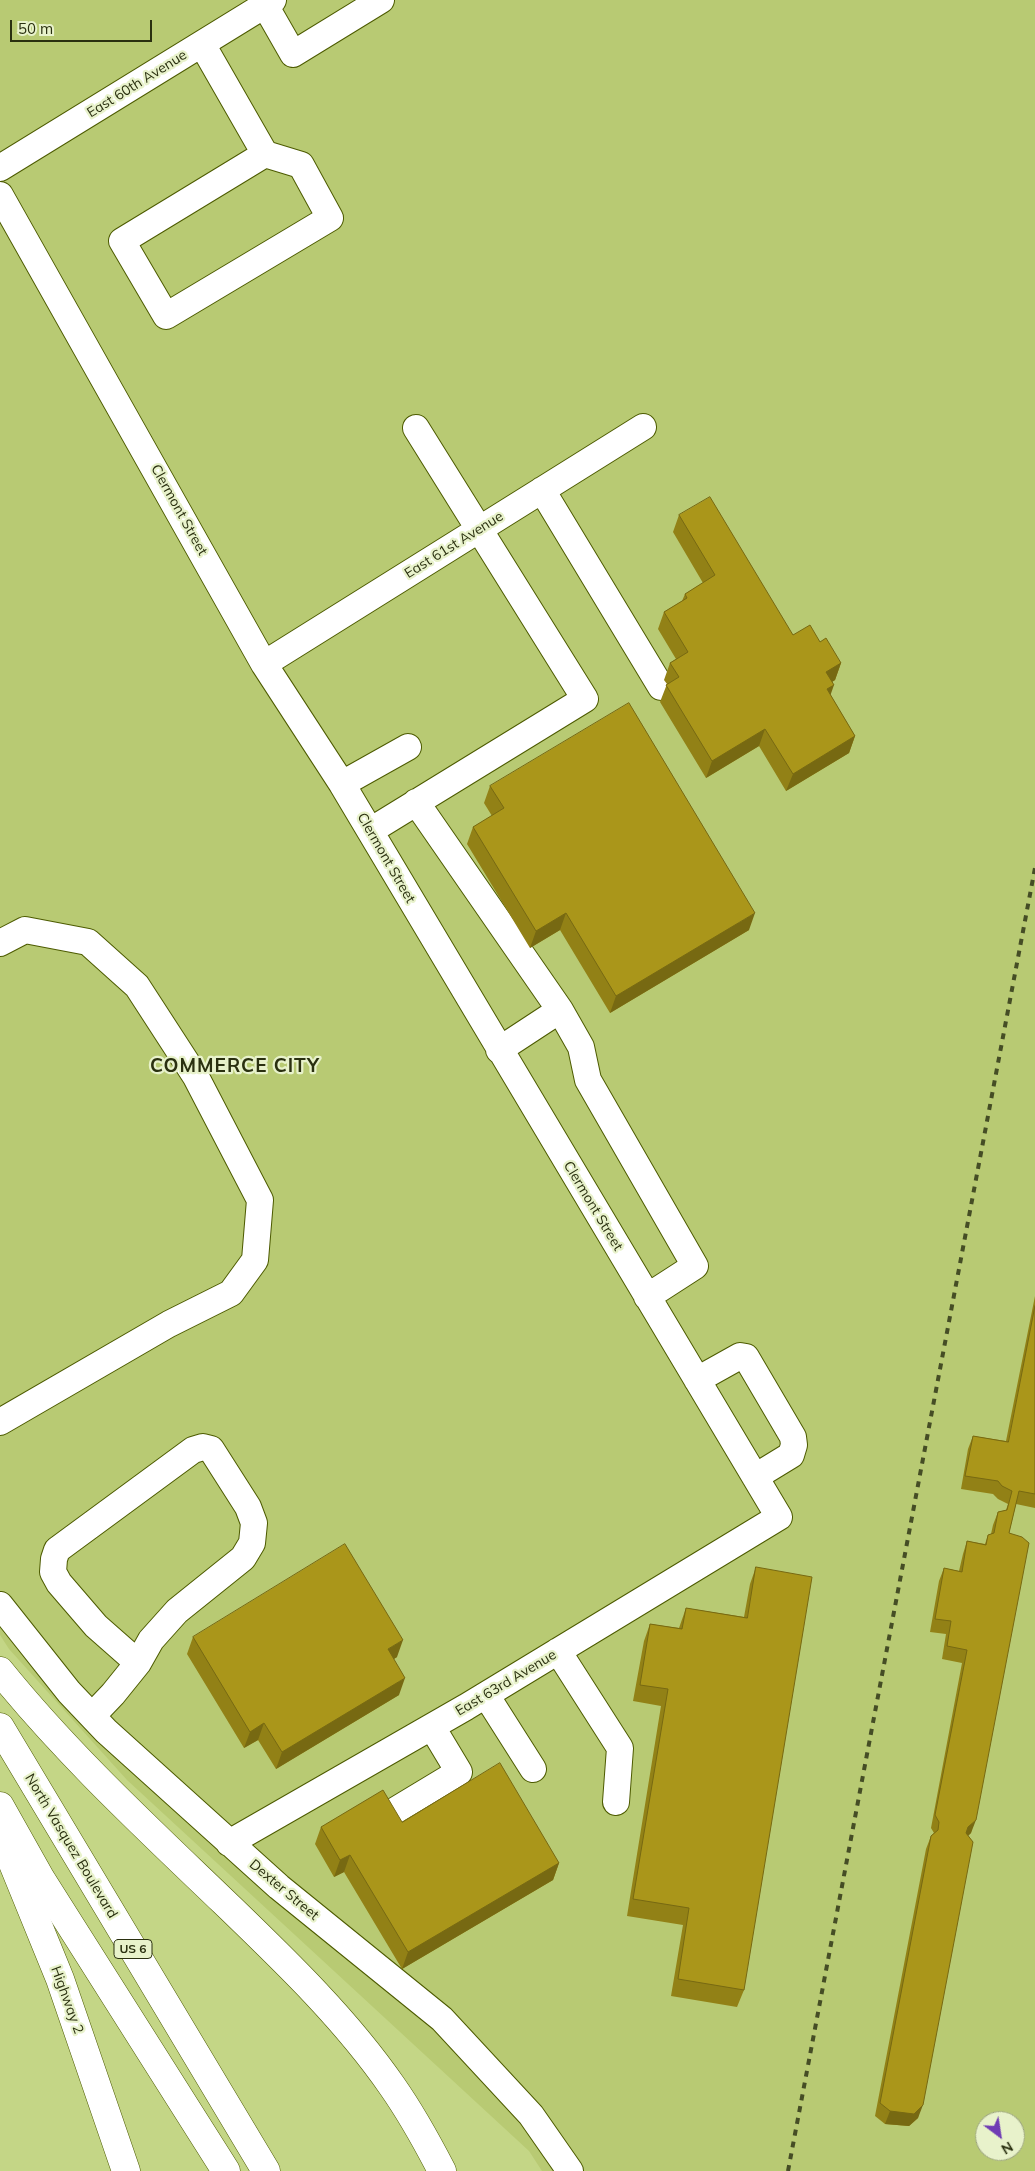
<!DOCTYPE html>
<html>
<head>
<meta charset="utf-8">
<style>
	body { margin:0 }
	#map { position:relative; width:1035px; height:2171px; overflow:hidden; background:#c4d686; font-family:Mulish,sans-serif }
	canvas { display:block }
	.north { position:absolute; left:975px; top:2111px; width:50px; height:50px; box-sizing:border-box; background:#e8f2cb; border:1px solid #9ca480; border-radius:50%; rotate:149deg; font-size:14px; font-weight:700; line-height:20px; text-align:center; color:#2a3010 }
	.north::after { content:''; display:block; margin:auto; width:18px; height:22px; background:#703db4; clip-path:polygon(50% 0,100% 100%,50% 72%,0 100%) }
	.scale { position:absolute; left:10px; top:20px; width:142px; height:22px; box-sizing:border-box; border:2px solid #2a3010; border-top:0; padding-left:6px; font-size:15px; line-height:18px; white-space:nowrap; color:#2a3010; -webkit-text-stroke:4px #e8f2cb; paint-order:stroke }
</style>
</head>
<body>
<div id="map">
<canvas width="1035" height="2171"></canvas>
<div class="north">N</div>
<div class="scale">50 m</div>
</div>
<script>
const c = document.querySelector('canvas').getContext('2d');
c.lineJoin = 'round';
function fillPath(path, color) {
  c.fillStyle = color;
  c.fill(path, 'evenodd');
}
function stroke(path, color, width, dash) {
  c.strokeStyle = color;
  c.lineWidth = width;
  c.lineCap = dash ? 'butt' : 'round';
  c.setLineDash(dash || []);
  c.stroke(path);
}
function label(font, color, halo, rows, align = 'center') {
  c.font = font + ' Mulish,sans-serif';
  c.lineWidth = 4.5;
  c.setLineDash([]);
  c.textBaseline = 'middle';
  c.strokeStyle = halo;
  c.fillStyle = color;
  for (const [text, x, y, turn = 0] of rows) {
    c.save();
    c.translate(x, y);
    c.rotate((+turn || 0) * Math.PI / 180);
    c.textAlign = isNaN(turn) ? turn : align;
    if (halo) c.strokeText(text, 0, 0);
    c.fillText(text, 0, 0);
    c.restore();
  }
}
fillPath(new Path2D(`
	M0 0H1035V2171H542L529 2151 127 1780 9 1649 0 1635ZM985 2121H1015V2151H985Z`), '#b8ca73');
const minor = new Path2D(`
	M265 5 293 54 381 0
	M202 44 265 154 122 241 166 316 330 218 301 165 265 154
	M0 168 273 0
	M0 195 264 664 342 784 779 1517 466 1707 229 1843
	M542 490 661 687
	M264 664 643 427
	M342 784 408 747
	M416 802 560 1010 499 1050
	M370 831 585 699 416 428
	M0 943 25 930 88 942 137 986 196 1077 260 1200 255 1260 231 1293 169 1324 0 1422
	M560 1010 581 1047 588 1080 695 1266 647 1297
	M697 1380 740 1356 746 1357 793 1437 794 1445 791 1455 755 1477
	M0 1605 69 1692 106 1731 279 1887 442 2019 531 2115 570 2171
	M558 1651 620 1748 616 1802
	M486 1695 533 1769
	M92 1716 113 1694 138 1663 151 1640 177 1611 243 1558 252 1543 254 1523 248 1507 211 1449 203 1447 193 1450 57 1550 54 1559 53 1572 59 1583 96 1626 138 1663
	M391 1813 459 1772 432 1727`);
const major = new Path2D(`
	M0 1832 60 1979 126 2171`);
const highway = new Path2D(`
	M0 1671C67 1754 147 1828 224 1902 283 1959 345 2018 392 2086 411 2113 427 2142 442 2171
	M0 1727 266 2171
	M0 1806 41 1879 226 2171`);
stroke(minor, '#4d5b00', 28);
stroke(major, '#4d5b00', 29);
stroke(highway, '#4d5b00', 29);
stroke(minor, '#fff', 26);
stroke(major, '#fff', 28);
stroke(highway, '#fff', 28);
stroke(new Path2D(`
	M788 2171 1035 868`), '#454d25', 4, [6, 6]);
fillPath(new Path2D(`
	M679 515 793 635 820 642 841 663 835 680 832 682 830 694 855 736 849 753 786 791 759 746 706 778 660 702 667 684 664 680 670 663 676 659 658 629 664 612 682 601 685 594 703 583 673 532Z
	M490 786 749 930 610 1013 560 930 530 948 467 844 473 827 492 816 484 803Z
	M1035 1296V1508L1016 1504 1009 1533 971 1833 968 1836 918 2118 909 2126 885 2124 875 2116 926 1849 931 1836 934 1833 931 1828 962 1663 942 1659 946 1634 930 1632 939 1581 944 1568 959 1571 963 1554 967 1541 985 1544 988 1535 991 1534 993 1525 998 1512 1006 1510 1008 1504 998 1499 993 1494 961 1489 968 1449 973 1436 1006 1441Z
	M756 1567 744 1990 737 2007 671 1996 683 1925 627 1916 661 1706 633 1701 644 1641 650 1624 679 1628 686 1608 744 1617 750 1584Z
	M193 1637 397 1657 394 1659 399 1695 276 1769 258 1740 244 1748 187 1654Z
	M402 1822 559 1863 553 1880 402 1969 344 1872 334 1877 315 1844 321 1827Z`), '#928116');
fillPath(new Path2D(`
	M841 663 835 680 820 689 826 672Z
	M834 685 828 702 827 689Z
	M765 729 759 746 706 778 712 761Z
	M855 736 849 753 786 791 793 774Z
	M566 913 560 930 530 948 536 931Z
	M755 913 749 930 610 1013 616 996Z
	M403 1640 397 1657 382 1666 388 1649Z
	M405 1678 399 1695 276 1769 282 1752Z
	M264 1723 258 1740 244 1748 250 1732Z
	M976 1820 971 1833 963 1840 968 1827Z
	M350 1855 344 1872 334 1877 340 1860Z
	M559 1863 553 1880 402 1969 408 1952Z
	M923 2105 918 2118 909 2126 885 2124 890 2111Z`), '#776912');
const building = new Path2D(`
	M710 497 793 635 810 625 820 642 826 638 841 663 826 672 834 685 827 689 855 736 793 774 765 729 712 761 666 685 679 677 670 663 688 652 664 612 687 598 685 594 715 575 679 515Z
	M629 703 755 913 616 996 566 913 536 931 473 827 504 808 490 786Z
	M1035 1306V1494L1019 1491 1009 1533 1022 1537 1029 1543 976 1820 968 1827 966 1833 973 1842 923 2105 914 2114 890 2111 880 2103 931 1836 938 1830 939 1822 935 1815 967 1650 947 1646 951 1621 935 1619 944 1568 962 1572 967 1541 986 1545 988 1535 994 1533 998 1512 1007 1510 1012 1491 1002 1486 998 1481 965 1476 973 1436 1008 1442Z
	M345 1544 403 1640 388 1649 405 1678 282 1752 264 1723 250 1732 193 1637Z
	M756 1567 812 1577 744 1990 678 1979 689 1908 633 1899 668 1689 640 1685 650 1624 682 1629 686 1608 747 1618Z
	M500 1763 559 1863 408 1952 350 1855 340 1860 321 1827 383 1790 402 1822Z`);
fillPath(building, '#aa961a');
stroke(building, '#776912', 1);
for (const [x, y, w] of [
	[133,1949,38]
]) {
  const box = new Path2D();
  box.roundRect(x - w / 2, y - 9.5, w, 19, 4);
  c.fillStyle = '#e8f2cb';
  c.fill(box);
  stroke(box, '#2a3010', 1);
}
label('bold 12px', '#2a3010', null, [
	["US 6",133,1949]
]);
label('14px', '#2a3010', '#e8f2cb', [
	["East 60th Avenue",137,84,-32],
	["Clermont Street",179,510,61],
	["East 61st Avenue",454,545,-32],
	["Clermont Street",386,858,60],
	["Clermont Street",593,1206,59],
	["East 63rd Avenue",506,1683,-31],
	["North Vasquez Boulevard",71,1846,59],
	["Dexter Street",284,1890,40],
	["Highway 2",67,2000,70]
]);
c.letterSpacing = '1px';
label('bold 19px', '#2a3010', '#e8f2cb', [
	["COMMERCE CITY",235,1066]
]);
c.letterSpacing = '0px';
</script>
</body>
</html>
